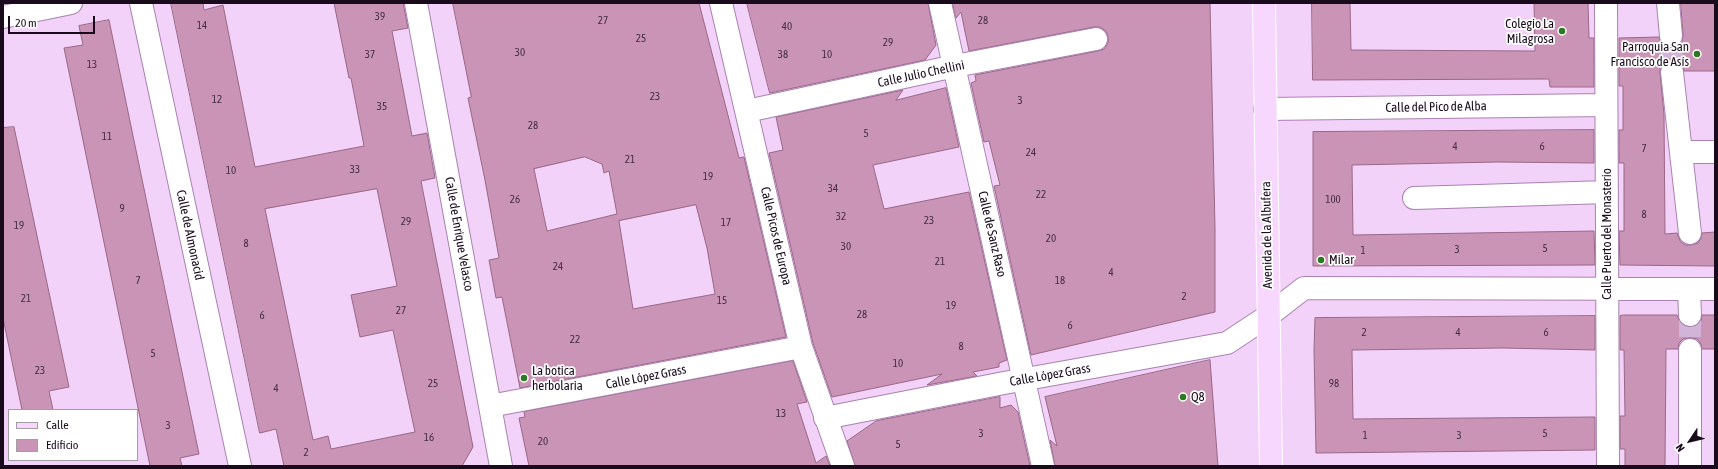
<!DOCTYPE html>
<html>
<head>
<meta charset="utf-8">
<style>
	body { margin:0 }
	#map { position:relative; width:1718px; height:469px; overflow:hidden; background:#f3d2f9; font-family:"Asap Condensed",sans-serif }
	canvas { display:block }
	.frame { position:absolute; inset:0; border:4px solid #190b1c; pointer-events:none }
	.legend { position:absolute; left:8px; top:409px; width:130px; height:52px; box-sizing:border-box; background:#fff; border:1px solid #a39da4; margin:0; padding:5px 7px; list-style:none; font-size:12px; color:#190b1c }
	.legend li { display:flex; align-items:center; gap:8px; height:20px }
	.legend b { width:20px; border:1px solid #a39da4 }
	.north { position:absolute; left:1670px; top:421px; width:40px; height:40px; -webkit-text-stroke:3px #fff; paint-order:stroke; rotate:235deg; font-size:11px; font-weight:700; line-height:16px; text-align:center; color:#190b1c }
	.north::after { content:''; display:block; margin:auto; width:14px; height:18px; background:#190b1c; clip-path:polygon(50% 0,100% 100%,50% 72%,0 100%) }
	.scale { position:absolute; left:8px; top:16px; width:87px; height:18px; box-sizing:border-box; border:2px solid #190b1c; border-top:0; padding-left:5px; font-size:12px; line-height:14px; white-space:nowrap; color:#190b1c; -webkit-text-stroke:3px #fff; paint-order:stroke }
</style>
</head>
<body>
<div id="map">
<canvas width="1718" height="469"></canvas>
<div class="frame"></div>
<ul class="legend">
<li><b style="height:5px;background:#f8d7fe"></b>Calle</li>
<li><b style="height:11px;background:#ca94b6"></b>Edificio</li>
</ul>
<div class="north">N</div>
<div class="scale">20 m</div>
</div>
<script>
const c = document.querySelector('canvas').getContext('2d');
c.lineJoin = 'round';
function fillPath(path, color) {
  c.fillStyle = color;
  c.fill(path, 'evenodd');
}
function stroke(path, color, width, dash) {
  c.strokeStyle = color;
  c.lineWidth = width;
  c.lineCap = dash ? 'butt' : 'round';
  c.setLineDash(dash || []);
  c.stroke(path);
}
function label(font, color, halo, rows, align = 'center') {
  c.font = font + ' "Asap Condensed",sans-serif';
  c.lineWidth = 3.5;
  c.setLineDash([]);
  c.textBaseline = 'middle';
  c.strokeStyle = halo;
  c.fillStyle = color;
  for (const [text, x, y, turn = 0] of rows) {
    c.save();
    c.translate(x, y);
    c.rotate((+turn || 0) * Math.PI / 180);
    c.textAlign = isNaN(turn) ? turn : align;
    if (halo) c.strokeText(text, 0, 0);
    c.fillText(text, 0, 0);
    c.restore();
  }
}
const building = new Path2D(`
	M171 3H203L204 10 223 5 255 167 364 146 351 78H349L334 3H403L408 28 392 31 412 136 427 133 435 178 421 181 473 447 462 466H284L276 429 260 433ZM377 189 397 286 351 295 360 337 393 330 415 432 331 449 328 436 313 440 265 209Z
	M453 3H699L739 158 744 157 786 337 520 388 502 297 496 298 489 260 499 258 485 180 468 98 471 97ZM585 157 602 164 604 173 609 171 617 214 547 231 534 169ZM696 205 707 248 715 294 633 309 619 221Z
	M747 3H928L936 45 925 60 770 93Z
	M953 3H1210L1215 228V312L1031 355 994 186 1000 185 989 141 984 142 971 83 976 81 975 75 1098 51 1104 49 1108 43V36L1106 31 1100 27H1094L969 51 961 12 956 18Z
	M1312 3H1350L1351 50 1535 51 1534 3H1588L1589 38H1594V87H1550L1549 79 1313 80Z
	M1681 3H1715V71H1684L1682 64 1677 60H1671L1664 62 1660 67V73L1664 114 1665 234 1677 233 1680 241 1685 245H1691L1698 243 1701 238 1702 233 1715 232V266L1620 265 1619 231H1624V163H1619V130H1623V86H1619V38L1659 37 1661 43 1665 47 1672 48 1678 46 1682 42 1683 35Z
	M109 20 199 454 180 458 182 466H150L64 48 83 45 79 26Z
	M946 88 959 147 873 165 884 209 969 192 1007 360 999 363V367L973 372 977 376 927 385 942 374 832 397 813 343 769 153 783 150 776 117 903 90 896 100Z
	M14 127 69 387 49 391 53 410H22L3 318V128Z
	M1594 130V163L1498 162 1352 165 1353 235 1594 231 1595 265 1313 266V132Z
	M1624 315H1677L1680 322 1684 326 1690 327 1697 325 1701 321 1702 315H1715V349H1702L1701 344 1697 339 1690 338 1683 339 1679 343 1678 349H1666L1665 466H1625V449H1620V416H1625L1624 350H1620V316Z
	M1595 316V350L1503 348 1352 350 1353 419 1595 417V450L1316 453 1314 350 1315 318Z
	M1210 360 1218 466H1055L1050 440 1057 446 1045 397Z
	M793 361 807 402 797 404 816 463 826 456 830 466H529L519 418 525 417 524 412Z
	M1000 397V408L1011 405 1018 412 1030 466H855L847 441 876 421Z`);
fillPath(building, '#ca94b6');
stroke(building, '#9a6687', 1);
stroke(new Path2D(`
	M1671 36 1672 72
	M1690 315V350`), '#d2b4d8', 22, [22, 11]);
const minor = new Path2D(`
	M141 3 240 466
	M416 3 501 466
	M721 3 801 347 843 466
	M940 3 1043 466
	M1606 3 1608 466
	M1668 3 1671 36
	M3 17 71 3
	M1672 72 1690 233
	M1265 109 1606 105
	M747 111 955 66 1096 39
	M1681 152H1715
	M1414 198 1607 192
	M1689 289 1690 315
	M490 406 801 347
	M825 418 1004 383 1227 343 1268 316 1304 288 1715 289
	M1690 466V350`);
const major = new Path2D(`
	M1264 3 1271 466`);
stroke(minor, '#a982b0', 24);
stroke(major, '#fff', 24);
stroke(minor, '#fff', 22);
stroke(major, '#f8d7fe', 22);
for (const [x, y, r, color] of [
	[1562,31,4,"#2b7920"],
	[1697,54,4,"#2b7920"],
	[1321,260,4,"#2b7920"],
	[524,378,4,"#2b7920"],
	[1183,397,4,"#2b7920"]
]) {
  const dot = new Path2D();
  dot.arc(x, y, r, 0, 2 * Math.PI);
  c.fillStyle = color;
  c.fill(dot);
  stroke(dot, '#fff', 1.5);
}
label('11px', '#452d42', null, [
	["39",380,17],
	["27",603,21],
	["28",983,21],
	["14",202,26],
	["40",787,27],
	["25",641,39],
	["29",888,43],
	["30",520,53],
	["37",370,55],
	["38",783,55],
	["10",827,55],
	["13",92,65],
	["23",655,97],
	["12",217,100],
	["3",1020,101],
	["35",382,107],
	["28",533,126],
	["5",866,134],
	["11",107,137],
	["4",1455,147],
	["6",1542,147],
	["7",1644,149],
	["24",1031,153],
	["21",630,160],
	["33",355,170],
	["10",231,171],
	["19",708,177],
	["34",833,189],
	["22",1041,195],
	["26",515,200],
	["100",1333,200],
	["9",122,209],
	["8",1644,215],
	["32",841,217],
	["23",929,221],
	["29",406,222],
	["17",726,223],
	["19",19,226],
	["20",1051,239],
	["8",246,244],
	["30",846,247],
	["5",1545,249],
	["3",1457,250],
	["1",1363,251],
	["21",940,262],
	["24",558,267],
	["4",1111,273],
	["7",138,281],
	["18",1060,281],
	["2",1184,297],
	["21",26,299],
	["15",722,301],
	["19",951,306],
	["27",401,311],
	["28",862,315],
	["6",262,316],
	["6",1070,326],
	["2",1364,333],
	["4",1458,333],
	["6",1546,333],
	["22",575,340],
	["8",961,347],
	["5",153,354],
	["10",898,364],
	["23",40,371],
	["25",433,384],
	["98",1334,384],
	["4",276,389],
	["13",781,414],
	["3",168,426],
	["3",981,434],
	["5",1545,434],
	["1",1365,436],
	["3",1459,436],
	["16",429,438],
	["20",543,442],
	["5",898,445],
	["2",306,453]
]);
label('13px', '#190b1c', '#fff', [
	["Colegio La",1554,24,"right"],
	["Milagrosa",1554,39,"right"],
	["Parroquia San",1689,47,"right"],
	["Francisco de Asís",1689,62,"right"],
	["Milar",1329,260],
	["La botica",532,371],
	["herbolaria",532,386],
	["Q8",1191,397]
], 'left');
label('13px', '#190b1c', '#fff', [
	["Calle Julio Chellini",921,74,-12],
	["Calle del Pico de Alba",1436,107,-1],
	["Calle de Enrique Velasco",459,234,80],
	["Calle de Sanz Raso",992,234,77],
	["Calle Puerto del Monasterio",1607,234,-90],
	["Calle de Almonacid",190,235,78],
	["Avenida de la Albufera",1267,235,-91],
	["Calle Picos de Europa",776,236,77],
	["Calle López Grass",1050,375,-10],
	["Calle López Grass",646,377,-11]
]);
</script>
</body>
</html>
